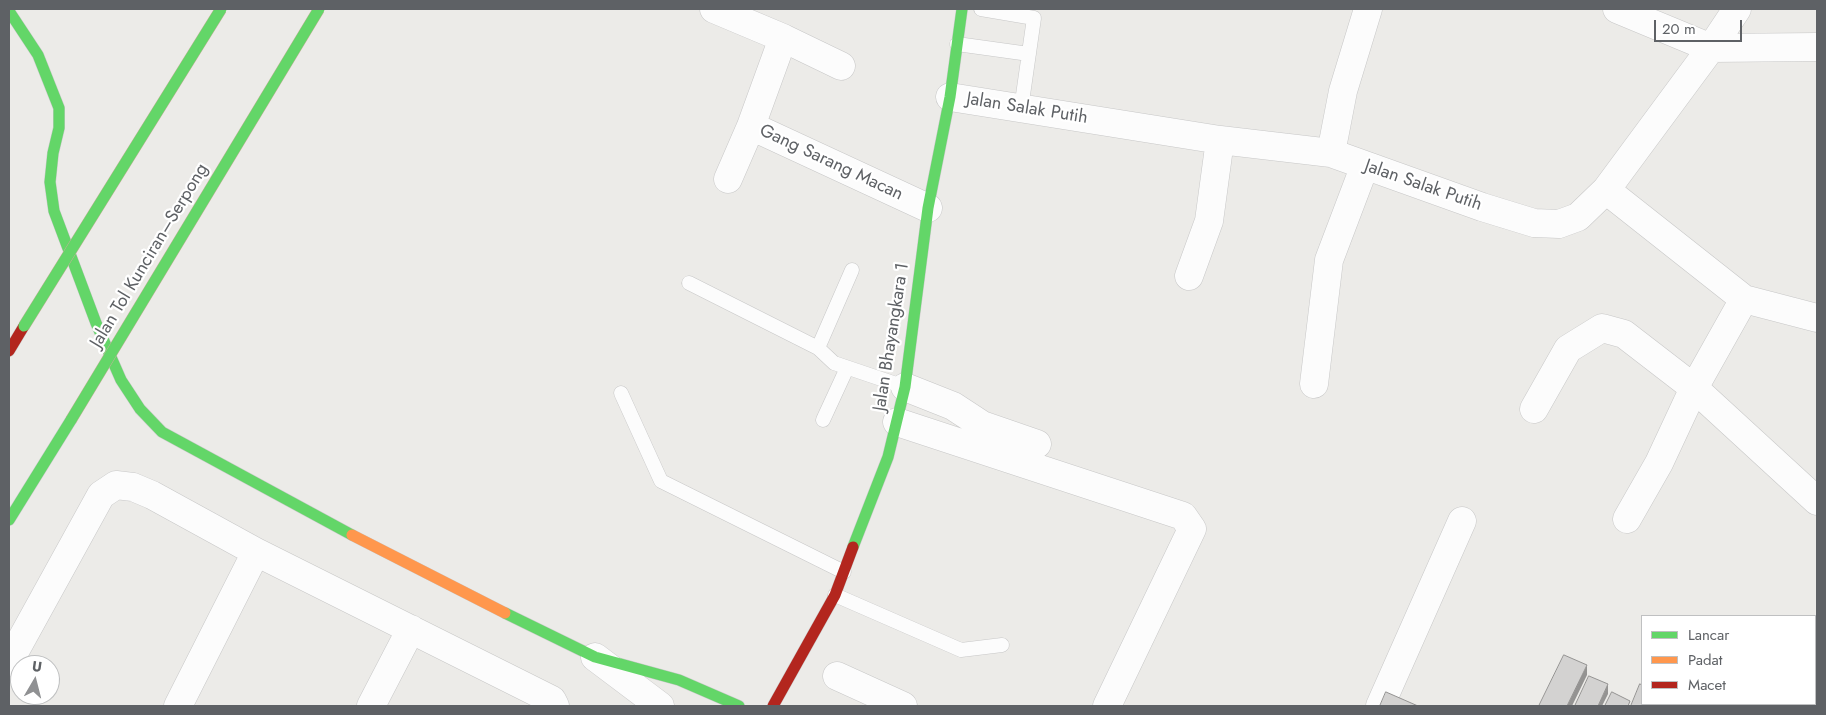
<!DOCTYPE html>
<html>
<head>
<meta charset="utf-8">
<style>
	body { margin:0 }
	#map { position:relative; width:1826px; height:715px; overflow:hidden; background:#ecebe8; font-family:Jost,sans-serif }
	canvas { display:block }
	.frame { position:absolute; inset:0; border:10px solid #5e6165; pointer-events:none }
	.legend { position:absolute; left:1641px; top:615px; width:175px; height:90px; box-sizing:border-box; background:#fff; border:1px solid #bfc0c1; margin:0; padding:6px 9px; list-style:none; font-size:15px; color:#5e6165 }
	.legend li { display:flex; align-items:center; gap:10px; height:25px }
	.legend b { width:25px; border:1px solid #bfc0c1 }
	.north { position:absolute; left:10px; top:655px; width:50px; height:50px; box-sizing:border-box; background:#fff; border:1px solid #bfc0c1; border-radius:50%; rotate:8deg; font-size:14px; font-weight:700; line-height:20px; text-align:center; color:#5e6165 }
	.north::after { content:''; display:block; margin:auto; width:18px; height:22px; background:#909193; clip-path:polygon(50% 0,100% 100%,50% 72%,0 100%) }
	.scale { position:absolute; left:1654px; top:20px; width:88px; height:22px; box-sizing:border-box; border:2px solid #5e6165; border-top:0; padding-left:6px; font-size:15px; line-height:18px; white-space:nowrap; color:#5e6165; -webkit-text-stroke:4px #fff; paint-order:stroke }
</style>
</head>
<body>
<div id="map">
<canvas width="1826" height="715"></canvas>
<div class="frame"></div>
<ul class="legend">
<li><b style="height:6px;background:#63d668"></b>Lancar</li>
<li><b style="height:6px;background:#ff974d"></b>Padat</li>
<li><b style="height:6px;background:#b3261e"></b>Macet</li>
</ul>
<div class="north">U</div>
<div class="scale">20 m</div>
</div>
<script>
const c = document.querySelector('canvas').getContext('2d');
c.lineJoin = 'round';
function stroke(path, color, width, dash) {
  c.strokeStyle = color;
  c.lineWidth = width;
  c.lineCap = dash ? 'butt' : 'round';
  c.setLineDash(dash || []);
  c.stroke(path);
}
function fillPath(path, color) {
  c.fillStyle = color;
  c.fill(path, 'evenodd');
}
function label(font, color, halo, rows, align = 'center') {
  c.font = font + ' Jost,sans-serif';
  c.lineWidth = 4.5;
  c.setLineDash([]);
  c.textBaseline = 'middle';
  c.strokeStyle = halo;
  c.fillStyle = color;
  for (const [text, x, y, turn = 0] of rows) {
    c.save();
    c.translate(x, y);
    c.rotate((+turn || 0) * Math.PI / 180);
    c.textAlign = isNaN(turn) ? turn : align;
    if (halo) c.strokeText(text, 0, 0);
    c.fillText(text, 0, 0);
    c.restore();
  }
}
const lane = new Path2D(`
	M981 9 1034 18 1021 109
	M957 44 1029 54
	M689 283 818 348 834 363 905 387
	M818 348 852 270
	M621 393 661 481 844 572
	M823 420 847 368
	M835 595 961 650 1002 645`);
const street = new Path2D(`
	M714 9 783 38 751 126 928 208
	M1617 9 1711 48 1737 9
	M783 38 841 66
	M950 97 1220 140 1331 153 1482 207 1534 223 1559 224 1578 217 1606 190 1711 48 1817 47
	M1331 153 1343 91 1368 9
	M728 179 751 126
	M1606 190 1744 299 1817 318
	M1189 276 1209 221 1220 140
	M1314 384 1329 260 1365 165
	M905 387 953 406 982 425 1037 444
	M1534 409 1568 349 1602 328 1624 334 1694 388 1817 501
	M897 422 1183 516 1192 529 1107 706
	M1627 519 1659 463 1694 388 1744 299
	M595 657 660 706
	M9 662 101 495 116 485 133 487 152 495 256 552 552 700 555 706
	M837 676 903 706
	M178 706 256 552
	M371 706 411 629
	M1380 706 1462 521`);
const fast = new Path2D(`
	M9 11 38 55 59 108V128L53 153 50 182 54 211 96 323 121 380 140 409 162 432 352 535
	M9 520 71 420
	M853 547 888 457 905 387 928 208 950 97 962 9
	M505 613 595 657 679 680 739 706`);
const slow = new Path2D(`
	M352 535 505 613`);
const jam = new Path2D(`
	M9 351 24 326
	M773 706 835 595 853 547`);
stroke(lane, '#c7c7c7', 15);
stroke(street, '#c7c7c7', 29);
stroke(fast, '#c9c9c9', 12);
stroke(slow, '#c9c9c9', 12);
stroke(jam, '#c9c9c9', 12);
stroke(lane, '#fcfcfc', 14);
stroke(street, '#fcfcfc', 28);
stroke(fast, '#63d668', 11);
stroke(slow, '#ff974d', 11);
stroke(jam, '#b3261e', 11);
const fastBridge = new Path2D(`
	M24 326 221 9
	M71 420 319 9`);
stroke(fastBridge, '#c0b299', 12, []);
stroke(fastBridge, '#63d668', 11);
fillPath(new Path2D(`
	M1587 665V675L1572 706H1567Z
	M1608 684V694L1602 706H1598Z`), '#949392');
const building = new Path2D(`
	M1564 655 1587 665 1567 706H1539Z
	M1589 676 1608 684 1598 706H1575Z
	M1640 684 1642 685V704H1658L1657 706H1631Z
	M1386 692 1418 706H1380Z
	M1612 692 1630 701 1628 706H1605Z
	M1661 704H1680L1685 706H1659Z`);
fillPath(building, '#d3d2d1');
stroke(building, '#949392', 1);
label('18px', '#5e6165', '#fff', [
	["Jalan Salak Putih",1027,109,9],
	["Gang Sarang Macan",831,163,25],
	["Jalan Salak Putih",1423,186,19],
	["Jalan Tol Kunciran–Serpong",150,256,-59],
	["Jalan Bhayangkara 1",892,337,-81]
]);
</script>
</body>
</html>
